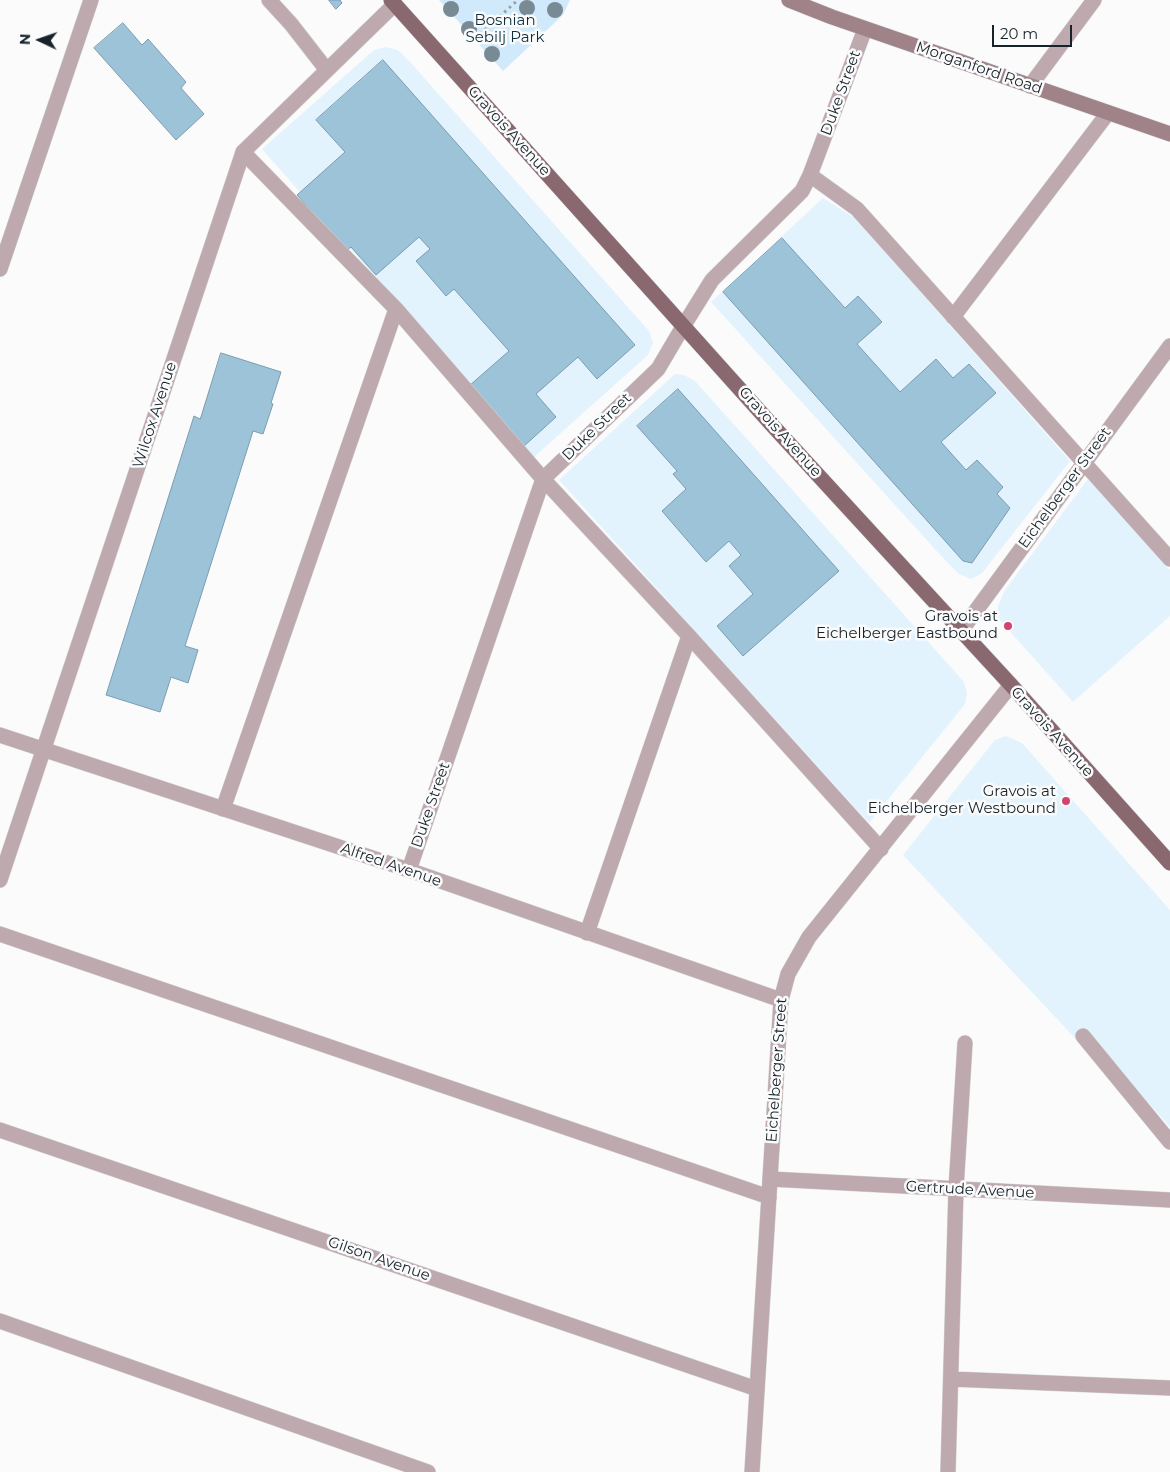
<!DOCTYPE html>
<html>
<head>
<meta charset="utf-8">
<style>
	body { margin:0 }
	#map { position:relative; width:1170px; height:1472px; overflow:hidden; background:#fbfbfb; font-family:Montserrat,sans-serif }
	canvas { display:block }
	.north { position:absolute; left:15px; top:15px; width:50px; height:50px; -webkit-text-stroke:4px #fbfbfb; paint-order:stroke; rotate:273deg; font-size:14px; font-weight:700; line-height:20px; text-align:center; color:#16232b }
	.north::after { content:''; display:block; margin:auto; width:18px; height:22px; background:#16232b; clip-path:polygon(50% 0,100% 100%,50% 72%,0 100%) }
	.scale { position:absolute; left:992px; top:25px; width:80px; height:22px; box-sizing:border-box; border:2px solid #16232b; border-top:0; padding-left:6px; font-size:15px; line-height:18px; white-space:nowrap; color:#16232b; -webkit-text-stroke:4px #fbfbfb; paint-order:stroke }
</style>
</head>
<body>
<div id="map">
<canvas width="1170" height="1472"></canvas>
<div class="north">N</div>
<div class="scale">20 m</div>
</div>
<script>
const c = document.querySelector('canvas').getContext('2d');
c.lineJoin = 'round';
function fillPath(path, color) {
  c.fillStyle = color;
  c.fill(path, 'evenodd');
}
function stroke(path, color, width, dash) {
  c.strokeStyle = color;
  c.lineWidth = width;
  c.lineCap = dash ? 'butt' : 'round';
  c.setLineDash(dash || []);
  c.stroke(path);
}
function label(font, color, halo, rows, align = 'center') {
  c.font = font + ' Montserrat,sans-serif';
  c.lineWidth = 5;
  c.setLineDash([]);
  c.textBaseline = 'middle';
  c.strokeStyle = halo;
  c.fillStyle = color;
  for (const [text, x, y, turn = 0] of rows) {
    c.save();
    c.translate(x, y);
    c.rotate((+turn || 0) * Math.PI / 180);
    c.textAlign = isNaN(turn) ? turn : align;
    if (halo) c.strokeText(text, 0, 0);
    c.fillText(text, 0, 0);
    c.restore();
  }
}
fillPath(new Path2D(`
	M386 47 398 50 410 62 649 331 653 343 648 355 534 457 262 149 374 50Z
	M823 198 855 218 1070 461 982 573 971 579 959 574 944 559 711 302Z
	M675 374 684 375 695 381 964 682 967 693 965 704 869 823 559 480Z
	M1088 479 1170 570V616L1073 702 998 618V606L1005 590Z
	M1006 736 1022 743 1170 910V1127L1089 1036 1079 1042 1073 1036 903 855 995 740Z`), '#e2f3fe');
fillPath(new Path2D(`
	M439 0H570L563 15 503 71Z`), '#d0eafb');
const building = new Path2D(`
	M329 0H340L342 3 336 9Z
	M123 23 142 45 148 39 186 82 181 88 204 114 176 140 94 48Z
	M383 60 635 345 597 379 578 357 536 394 556 417 523 447 469 386 509 351 454 289 446 296 416 261 430 249 419 237 376 275 351 247 346 251 297 195 345 152 316 120Z
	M782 238 845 308 858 296 882 322 857 344 900 392 936 359 953 378 969 364 996 393 941 442 966 470 977 460 1003 487 997 494 1010 508 972 563 963 561 723 292Z
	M221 353 281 372 271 403 273 404 263 434 253 431 185 646 198 650 188 683 171 677 160 712 106 695 194 416 200 419Z
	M678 389 839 571 743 656 717 626 753 594 729 566 741 555 729 541 706 562 662 511 686 489 673 474 677 471 637 426Z`);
fillPath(building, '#9dc3d9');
stroke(building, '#7b9db1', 1);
const service = new Path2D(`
	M269 0 291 24 326 69
	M1030 86 1094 0
	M243 152 396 309 543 479 689 636 881 849
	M810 175 857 209 1170 559
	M0 269 91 0
	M953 317 1108 113
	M684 325 712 280 802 191 810 175 865 29
	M223 809 396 309
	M587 933 689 636
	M0 934 769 1197
	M1083 1036 1170 1142
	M0 1321 428 1472
	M951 1379 1170 1388
	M948 1472 956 1189 965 1043`);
const minor = new Path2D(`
	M961 631 1170 346
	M0 735 409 870 781 1000
	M409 870 543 479 658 369 684 325
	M0 880 243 152 395 4
	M0 1130 757 1389
	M770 1179 1170 1200`);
const tertiary = new Path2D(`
	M752 1472 781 1000 788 974 809 937 1011 685`);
const secondary = new Path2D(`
	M789 0 832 17 1170 134`);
const primary = new Path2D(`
	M391 0 772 425 1011 685 1170 863`);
stroke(service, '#d6d8da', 16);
stroke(minor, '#d6d8da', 16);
stroke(tertiary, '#d6d8da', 16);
stroke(secondary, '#d6d8da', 16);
stroke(primary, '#d6d8da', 16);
stroke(new Path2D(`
	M480 34 518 0`), '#9aa0a3', 3, [2.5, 4]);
stroke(service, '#beaaae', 15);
stroke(minor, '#beaaae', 15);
stroke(tertiary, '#beaaae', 15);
stroke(secondary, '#9f8389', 15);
stroke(primary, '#89686f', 15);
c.fillStyle = '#788a94';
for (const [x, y] of [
	[527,8],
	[451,9],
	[555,10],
	[469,29],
	[492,54]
]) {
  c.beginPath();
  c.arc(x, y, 8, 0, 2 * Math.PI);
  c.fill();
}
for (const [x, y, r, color] of [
	[1008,626,5,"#d14471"],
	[1066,801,5,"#d14471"]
]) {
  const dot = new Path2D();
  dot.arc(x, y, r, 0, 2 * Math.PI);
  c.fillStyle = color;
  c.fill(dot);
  stroke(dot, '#fbfbfb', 2);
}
label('15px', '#0d2e3f', '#fbfbfb', [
	["Bosnian",505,21],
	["Sebilj Park",505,38]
]);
label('15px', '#16232b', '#fbfbfb', [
	["Morganford Road",979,68,19],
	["Duke Street",841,93,-70],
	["Gravois Avenue",509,131,48],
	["Wilcox Avenue",155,415,-72],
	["Duke Street",597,427,-44],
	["Gravois Avenue",780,432,48],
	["Eichelberger Street",1065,488,-54],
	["Gravois Avenue",1052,732,48],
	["Duke Street",431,805,-71],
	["Alfred Avenue",391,865,19],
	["Eichelberger Street",777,1070,-86],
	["Gertrude Avenue",970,1190,3],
	["Gilson Avenue",379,1259,19]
]);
label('15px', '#16232b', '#fbfbfb', [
	["Gravois at",998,617],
	["Eichelberger Eastbound",998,634],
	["Gravois at",1056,792],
	["Eichelberger Westbound",1056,809]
], 'right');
</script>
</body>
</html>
